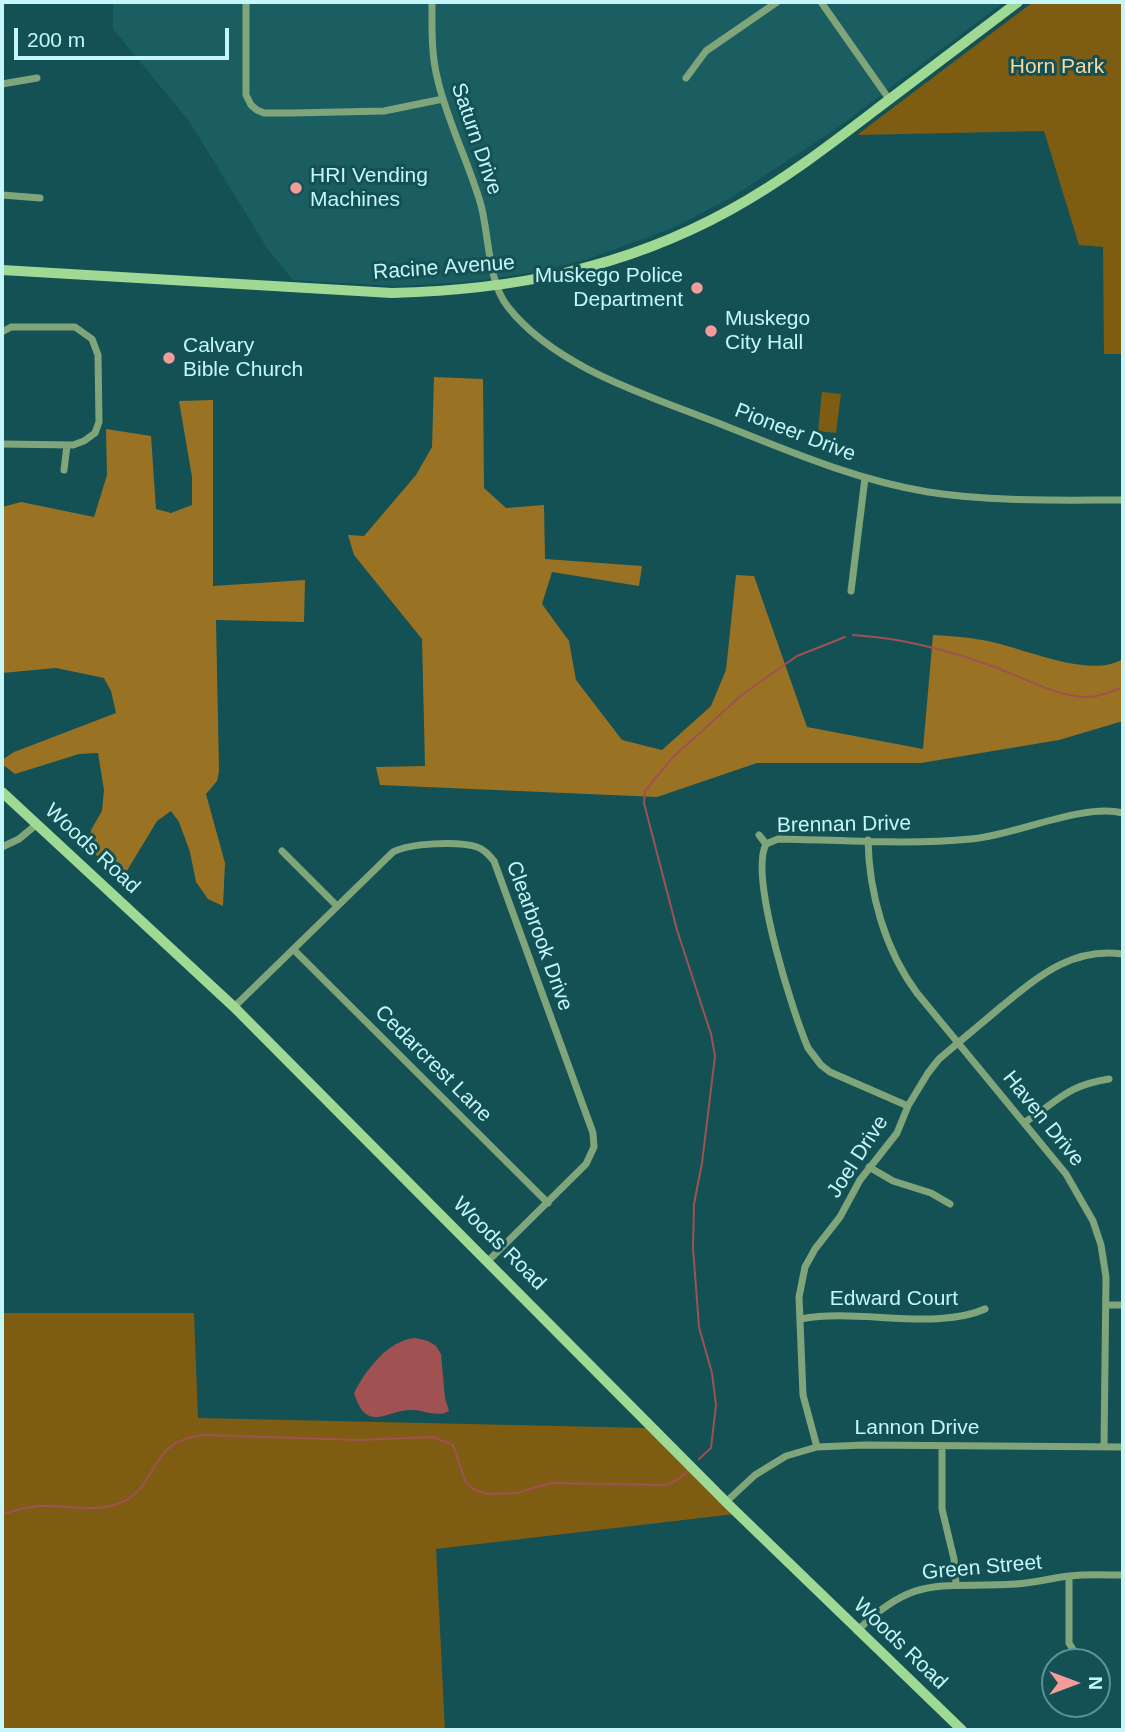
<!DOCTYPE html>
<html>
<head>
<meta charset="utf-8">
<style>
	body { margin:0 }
	#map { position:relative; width:1125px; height:1732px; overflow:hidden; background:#145154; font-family:Arial,sans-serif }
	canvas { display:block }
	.frame { position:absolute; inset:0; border:4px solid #c5f6f9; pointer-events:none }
	.north { position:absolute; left:1041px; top:1648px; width:70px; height:70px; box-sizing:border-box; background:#145154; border:2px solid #5b9396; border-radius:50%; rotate:90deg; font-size:19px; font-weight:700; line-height:28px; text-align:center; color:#c5f6f9 }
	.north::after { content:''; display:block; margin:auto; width:24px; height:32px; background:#f59b9a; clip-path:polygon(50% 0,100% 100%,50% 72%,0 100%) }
	.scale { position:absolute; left:14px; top:28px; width:215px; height:32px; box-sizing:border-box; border:4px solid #c5f6f9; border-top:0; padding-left:9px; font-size:21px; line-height:24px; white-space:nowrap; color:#c5f6f9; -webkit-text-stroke:5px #145154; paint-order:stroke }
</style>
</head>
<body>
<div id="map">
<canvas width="1125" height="1732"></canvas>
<div class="frame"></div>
<div class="north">N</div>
<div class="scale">200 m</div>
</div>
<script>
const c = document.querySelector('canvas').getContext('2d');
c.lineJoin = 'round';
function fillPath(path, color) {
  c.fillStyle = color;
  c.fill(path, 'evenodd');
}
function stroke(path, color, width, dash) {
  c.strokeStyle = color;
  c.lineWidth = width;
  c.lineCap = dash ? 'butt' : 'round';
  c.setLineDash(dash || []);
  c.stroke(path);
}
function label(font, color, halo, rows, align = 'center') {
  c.font = font + ' Arial,sans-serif';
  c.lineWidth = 6;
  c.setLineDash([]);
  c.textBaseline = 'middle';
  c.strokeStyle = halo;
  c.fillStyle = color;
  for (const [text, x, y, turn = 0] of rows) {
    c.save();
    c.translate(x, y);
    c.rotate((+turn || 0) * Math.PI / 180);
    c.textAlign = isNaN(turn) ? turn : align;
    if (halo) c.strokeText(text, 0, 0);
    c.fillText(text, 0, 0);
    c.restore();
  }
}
fillPath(new Path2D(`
	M113 2H1004L836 129 732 197 673 228 588 259 536 272 468 282 399 286 293 280 267 248 189 121 113 29Z`), '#1a5e62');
fillPath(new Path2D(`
	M1033 2H1123V354H1104L1103 247 1079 245 1044 131 857 135Z
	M822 392 841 394 836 433 818 431Z
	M2 1313H194L198 1418 649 1428 735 1514 436 1549 445 1730H2Z`), '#7e5c12');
fillPath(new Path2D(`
	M434 377 483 379 484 488 506 508 544 505 545 559 642 566 639 586 552 572 542 604 569 641 576 680 622 740 662 750 711 706 726 670 736 575 754 576 807 727 923 749 933 635C949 636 966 637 982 640 1021 646 1088 680 1123 659V721L1059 740 921 763H757L657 797 380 785 376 767 425 766 422 639 354 555 348 535 364 536 416 475 432 447Z
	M213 400V586L305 580 304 622 216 620 219 771 217 781 206 794 225 863 223 906 208 899 196 882 190 852 179 822 171 811 157 821 122 879 90 849 91 830 102 811 104 790 98 753 79 754 15 774 2 764V760L14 752 116 713 111 691 104 678 56 668 2 673 4 631 2 507 21 502 94 517 107 475 106 429 151 436 156 509 171 513 192 505V477L179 401Z`), '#997224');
fillPath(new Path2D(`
	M415 1338 428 1341 436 1346 441 1354 445 1398 449 1411C439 1418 424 1410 412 1410 388 1409 367 1435 354 1393 365 1371 388 1340 415 1338Z`), '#a05152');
stroke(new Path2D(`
	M853 635C904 638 952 651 1000 669 1026 679 1053 694 1082 697 1097 698 1109 692 1123 687
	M699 1459 711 1448 716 1405 712 1373 699 1327 693 1248 694 1204 702 1163 715 1056 711 1034 677 930 644 803 645 791 673 757 743 694 797 656 845 637
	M2 1514C14 1511 26 1507 39 1506 66 1505 94 1513 120 1503 161 1487 145 1440 205 1435L359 1440 433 1437 453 1445 466 1483 475 1490 489 1494 517 1493 551 1483 666 1485 679 1479 689 1470`), '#a05152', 2);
stroke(new Path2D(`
	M246 2V95L251 105 257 110 264 113H293L384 111 443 99
	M432 2C432 28 431 55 438 81 448 123 469 163 481 205 489 235 488 283 508 307 556 368 647 395 718 423 786 450 855 480 928 492 993 502 1058 500 1123 500
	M821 2 889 99
	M686 78 706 51 777 2
	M2 84 37 78
	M2 195 40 198
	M2 332 11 327H75L92 339 98 355 99 422 95 433 84 441 73 445 2 444
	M64 470 67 445
	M851 591 865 478
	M759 835 766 844
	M868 840C869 893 885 950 917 993L1066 1174 1093 1221 1101 1245 1106 1277 1104 1447
	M2 847 19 839 37 824
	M282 851 337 906
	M294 950 548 1203
	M234 1007 393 852C410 843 458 841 477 847 484 849 489 855 494 861L593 1133 594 1147 586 1164 488 1261
	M908 1106 830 1072 821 1065 808 1048C793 1013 749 877 766 844L778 839C841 840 909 845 971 839 1016 835 1082 803 1123 813
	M1025 1122C1059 1101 1065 1086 1109 1079
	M869 1167 893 1181 931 1193 950 1204
	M1107 1305H1123
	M801 1319C856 1308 936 1331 985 1309
	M942 1446V1509L954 1559 956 1584
	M817 1447 803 1395 799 1297 805 1267 815 1249 840 1217 860 1180 897 1133 908 1106 928 1073 939 1059C960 1041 981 1024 1002 1006 1039 976 1072 947 1123 954
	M727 1501 755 1475 786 1456 817 1447 865 1445 1123 1447
	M1069 1576V1643L1079 1659
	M857 1631C917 1572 942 1589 1016 1584 1034 1583 1052 1578 1069 1576 1087 1574 1106 1575 1123 1575`), '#81a57a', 7);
stroke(new Path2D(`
	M2 270 392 293C512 290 623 269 730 210 783 181 831 144 878 108 925 72 972 37 1018 2
	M2 792 234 1007 729 1505 962 1730`), '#9fd994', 10);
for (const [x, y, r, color] of [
	[296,188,7,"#f59b9a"],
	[697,288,7,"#f59b9a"],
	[711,331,7,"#f59b9a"],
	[169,358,7,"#f59b9a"]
]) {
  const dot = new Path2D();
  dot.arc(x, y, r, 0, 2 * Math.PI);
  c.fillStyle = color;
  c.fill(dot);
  stroke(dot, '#145154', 2.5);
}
label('21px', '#f8d7a0', '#145154', [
	["Horn Park",1057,67]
]);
label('21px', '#c5f6f9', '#145154', [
	["Saturn Drive",476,139,71],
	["Racine Avenue",444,268,-4],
	["Pioneer Drive",795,433,21],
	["Brennan Drive",844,825,-1],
	["Woods Road",92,849,43],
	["Clearbrook Drive",539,936,70],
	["Cedarcrest Lane",433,1064,45],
	["Haven Drive",1043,1119,51],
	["Joel Drive",858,1157,-57],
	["Woods Road",499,1244,45],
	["Edward Court",894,1299],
	["Lannon Drive",917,1428],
	["Green Street",982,1568,-5],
	["Woods Road",900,1644,44]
]);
label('21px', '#c5f6f9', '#145154', [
	["HRI Vending",310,176],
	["Machines",310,200],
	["Muskego Police",683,276,"right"],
	["Department",683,300,"right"],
	["Muskego",725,319],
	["City Hall",725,343],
	["Calvary",183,346],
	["Bible Church",183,370]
], 'left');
</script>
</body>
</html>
